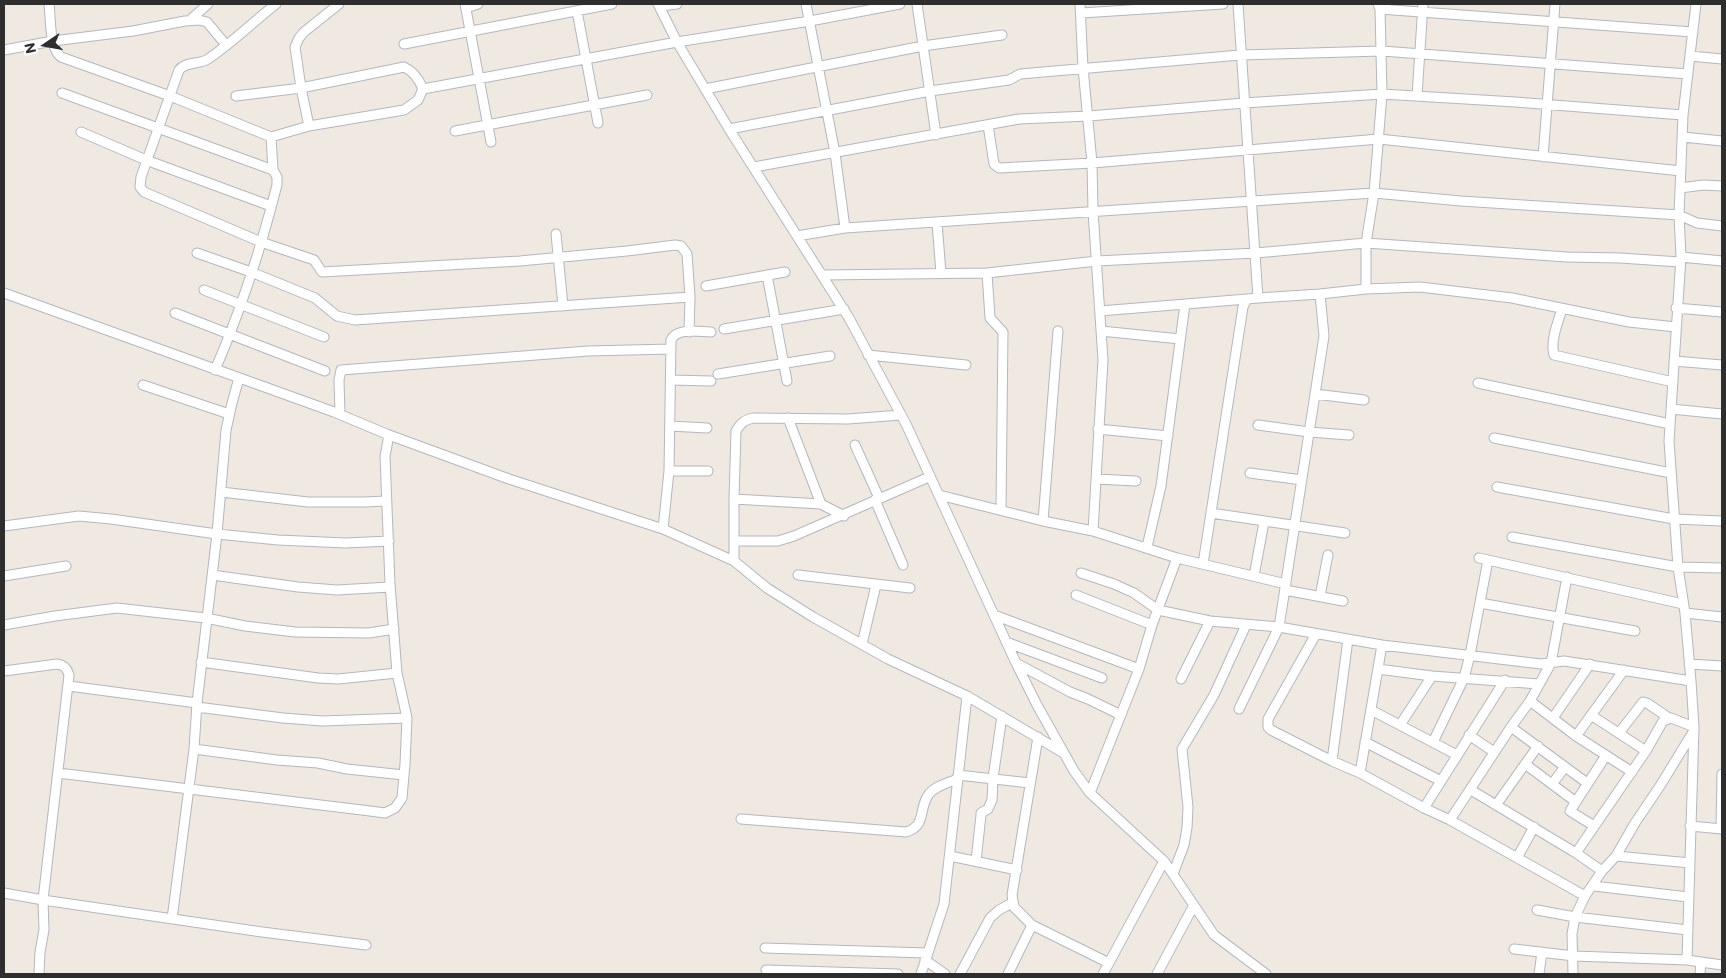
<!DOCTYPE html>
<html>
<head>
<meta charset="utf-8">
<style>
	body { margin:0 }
	#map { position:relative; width:1726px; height:978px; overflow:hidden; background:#efe9e1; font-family:Commissioner,sans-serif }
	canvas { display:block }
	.frame { position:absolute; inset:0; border:5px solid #2e2e2e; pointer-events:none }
	.north { position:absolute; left:20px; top:20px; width:50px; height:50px; -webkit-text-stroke:4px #fff; paint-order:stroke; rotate:258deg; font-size:14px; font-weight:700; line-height:20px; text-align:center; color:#2e2e2e }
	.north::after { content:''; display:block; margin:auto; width:18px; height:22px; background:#2e2e2e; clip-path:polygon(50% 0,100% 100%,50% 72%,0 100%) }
</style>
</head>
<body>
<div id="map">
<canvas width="1726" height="978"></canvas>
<div class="frame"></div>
<div class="north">N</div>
</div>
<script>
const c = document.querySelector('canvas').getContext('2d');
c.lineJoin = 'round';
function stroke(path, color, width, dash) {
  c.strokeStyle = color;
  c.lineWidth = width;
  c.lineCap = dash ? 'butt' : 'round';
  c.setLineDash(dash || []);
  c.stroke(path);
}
const minor = new Path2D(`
	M49 4C51 18 49 48 61 57L170 96 271 137
	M276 4C253 22 232 43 208 59 199 65 186 61 179 70L141 177 140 187 144 192 261 242 314 260 322 272 520 261 627 251 675 245 681 246 687 254 690 297 689 332
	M465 4 491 142
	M658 4 677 42 729 129 849 318 906 424 1016 663 1037 705 1074 771 1090 793 1164 861 1214 935 1266 974
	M806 4 835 153 845 228
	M917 4 936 135
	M1080 4 1083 68 1092 163 1093 211 1103 360 1093 531
	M660 6 677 4
	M466 8 478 4
	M1380 9 1693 32
	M577 11 598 123
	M1081 13 1223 4
	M190 20 208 4
	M404 44 612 4
	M4 50 53 41 133 31 185 21 199 20 207 22 226 45
	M1690 56 1722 59
	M423 89 677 42 810 21 900 4
	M705 89 923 46 1002 35
	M62 93 273 170
	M1417 96 1423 4
	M988 125 994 164 999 168 1092 163 1379 139 1681 171
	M309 126 301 88 295 47 299 38 304 32 339 4
	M729 129 930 91 1009 80 1020 74 1240 55 1382 51 1688 74
	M455 131 647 95
	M81 132 146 160 271 206
	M1683 137 1722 141
	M1543 157 1555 4
	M754 167 1019 119 1089 116 1244 103 1382 94 1515 102 1683 115
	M1680 188 1703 185 1722 186
	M937 223 941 273
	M556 234 563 306
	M797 236 845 228 1374 193 1461 201 1679 215 1697 223 1722 226
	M197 253 251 272 315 298 337 316 355 320 690 297
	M1681 257 1722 261
	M987 273 990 318 1003 332 1001 510
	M767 275 787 381
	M822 275 987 273 1097 261 1256 253 1366 243 1567 257 1620 258 1680 262
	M706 286 785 272
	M1366 289V243L1374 193 1382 94 1380 9 1378 4
	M204 290 324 337
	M4 293 334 412 389 435 509 479 663 529 734 561 767 588 813 617 888 659 967 696 1062 752
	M1258 298 1320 294 1366 289 1420 287 1512 298 1629 322 1676 327
	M1676 308 1722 312
	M1562 309C1558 322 1550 341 1554 355L1673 382
	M1100 311 1247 299
	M175 313 325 371
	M724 329 844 309
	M1101 331 1180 339
	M868 355 966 365
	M1674 361 1722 365
	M215 370C241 310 261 248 277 185V177L273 170 271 137 309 126 404 110 418 100 423 89C419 79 413 71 404 67L301 88 236 96
	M718 374 830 356
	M671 380 711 381
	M1478 383 1670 424
	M143 385 229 414
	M1315 394 1364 400
	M1671 409 1722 414
	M340 414 339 380 341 370 588 351 671 349
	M788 418 821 504
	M1258 425 1309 432 1349 435
	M670 426 707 428
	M1098 429 1168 436
	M1494 438 1671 473
	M855 445 879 498
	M669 471H708
	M1250 473 1302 480
	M1096 479 1136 481
	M1497 487 1674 519 1722 521
	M221 492 308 502H364L386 501
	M939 495 1043 521 1093 531 1177 558 1286 584
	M734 499 736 431C741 423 744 420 753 418L848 419 901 415
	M875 500 903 565
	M1211 513 1345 533
	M1043 521 1058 331
	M4 526 79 516 111 519 217 534 278 540 346 543 389 541
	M663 529 669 471 671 340C677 327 699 332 711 332
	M1512 537 1678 567 1722 568
	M735 541H778L794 536 929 477
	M1147 547 1161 486 1185 304
	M1479 558 1683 604
	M734 561V499L821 504 844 516
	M1203 564 1243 307 1247 299 1258 298 1238 4
	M1081 573 1114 584 1134 593 1158 610 1210 621 1279 627 1382 645 1541 664 1564 661 1691 681
	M212 575 298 587 337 590 390 587
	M798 575 910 588
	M4 576 66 566
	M1254 576 1264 522
	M1285 590 1343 601
	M1076 595 1152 625
	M1320 596 1328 555
	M1480 603 1635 631
	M1685 613 1722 617
	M994 615 1139 669
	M4 625 55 616 117 608 206 618 245 626 295 632 369 633 394 629
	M1316 634 1268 719V727L1271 730 1332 761 1360 773 1424 808 1450 820 1585 896
	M1006 642 1102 678
	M862 644 876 585
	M201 662 318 678 338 679 397 673
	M1016 663 1070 692 1088 699 1121 715
	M1689 664 1722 666
	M1378 669 1432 676 1539 684
	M4 671 57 664C64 665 67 668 69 675L43 900 44 930 40 952 39 974
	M1181 679 1210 621
	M69 686 197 703
	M1530 701 1576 736 1632 772
	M197 707 283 718 322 721 407 718
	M1239 709 1279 627 1324 336 1320 294
	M1371 710 1457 755
	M1591 715 1646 751
	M1553 718 1590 664
	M1400 725 1432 676
	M1511 727 1587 783
	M1619 733 1643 702 1647 703 1669 718
	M1469 735 1494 752
	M1576 736 1624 670
	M1038 737 1012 895 1014 907 1032 925 1109 963
	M1365 742 1441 781
	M1433 742 1464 678 1470 655 1488 560
	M194 749 277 760 318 763 347 769 404 775
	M1332 761 1348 639
	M1525 764 1576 802
	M58 773 370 811 385 813 395 808 402 798 405 764 407 718 397 673 390 584 385 456 389 435
	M1360 773 1382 645
	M958 775 1030 783
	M1552 784 1565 767
	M1471 790 1576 853 1602 871
	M1090 793 1139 669 1152 625 1177 558
	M1496 805 1538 746
	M1424 808 1505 680
	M741 819 906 832C927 826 918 808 929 794 935 786 948 783 957 779
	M1450 820 1511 727 1530 701 1551 663 1567 577
	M1594 826 1570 811 1605 757
	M1690 826 1722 829
	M1721 828 1722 774
	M1576 853 1646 751 1663 721 1671 718 1694 727
	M950 856 1017 870
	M1616 856 1690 863
	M1517 858 1534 827
	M976 861 981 815V813L988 809 992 800 993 778 1002 716
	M1173 874 1184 845 1187 828 1188 807 1182 749 1214 695 1246 625
	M1594 886 1688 897
	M4 893 43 900 262 932 366 945
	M1537 910 1575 917 1688 930
	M172 919 194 749 197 703 217 534 226 430 232 403 239 378
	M765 948 927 953
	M1514 949 1574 956 1687 960 1722 965
	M925 960 945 974
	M1687 960 1694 727 1691 681 1685 613 1678 567 1669 441 1681 257 1679 215 1683 115 1696 4
	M766 970 898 974
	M921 974 944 904 967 696
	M960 974 990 918 999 910 1012 903
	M1008 974 1032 925
	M1103 974 1164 861
	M1157 974 1194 905
	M1539 974 1542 952
	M1573 974 1572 934 1575 917 1585 896 1602 871 1616 856 1635 823 1660 786 1693 732
	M1700 974 1701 962`);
stroke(minor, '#b4b7c1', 11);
stroke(minor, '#fff', 9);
</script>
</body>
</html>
